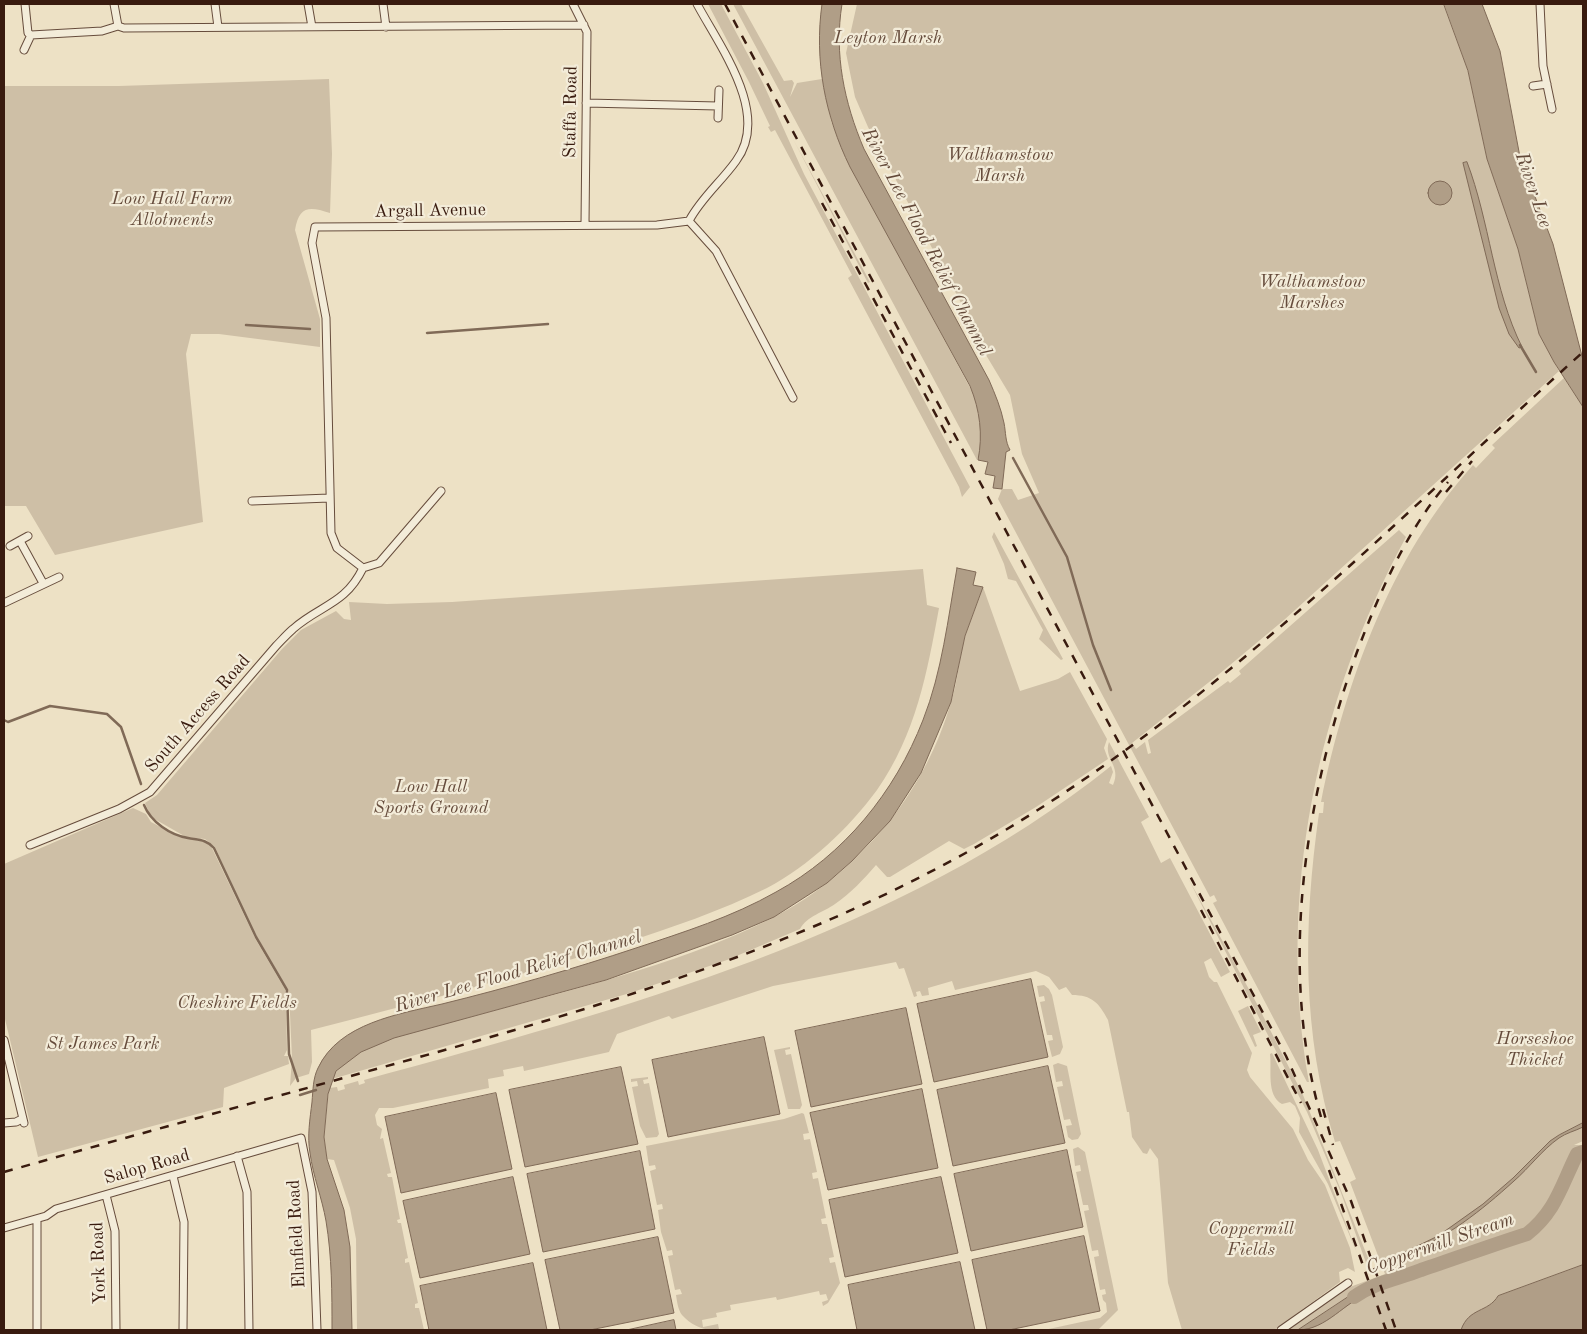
<!DOCTYPE html>
<html>
<head>
<meta charset="utf-8">
<style>
	body { margin:0 }
	#map { position:relative; width:1587px; height:1334px; overflow:hidden; background:#ede1c5; font-family:"Old Standard TT",serif }
	canvas { display:block }
	.frame { position:absolute; inset:0; border:5px solid #391b0f; pointer-events:none }
</style>
</head>
<body>
<div id="map">
<canvas width="1587" height="1334"></canvas>
<div class="frame"></div>
</div>
<script>
const c = document.querySelector('canvas').getContext('2d');
c.lineJoin = 'round';
function fillPath(path, color) {
  c.fillStyle = color;
  c.fill(path, 'evenodd');
}
function stroke(path, color, width, dash) {
  c.strokeStyle = color;
  c.lineWidth = width;
  c.lineCap = dash ? 'butt' : 'round';
  c.setLineDash(dash || []);
  c.stroke(path);
}
function label(font, color, halo, rows, align = 'center') {
  c.font = font + ' "Old Standard TT",serif';
  c.lineWidth = 4.5;
  c.setLineDash([]);
  c.textBaseline = 'middle';
  c.strokeStyle = halo;
  c.fillStyle = color;
  for (const [text, x, y, turn = 0] of rows) {
    c.save();
    c.translate(x, y);
    c.rotate((+turn || 0) * Math.PI / 180);
    c.textAlign = isNaN(turn) ? turn : align;
    if (halo) c.strokeText(text, 0, 0);
    c.fillText(text, 0, 0);
    c.restore();
  }
}
fillPath(new Path2D(`
	M708 4H721L763 83 804 174 970 487 962 497 959 487 848 278 852 275 775 130 771 132 768 127 770 126 749 82Z
	M733 4H741L784 81 792 80 794 83 790 97 797 83 822 79 831 121 845 156 974 395C979 414 987 443 977 460Z
	M857 4H1444L1468 71 1487 159 1518 249 1539 334 1559 371 1284 620 1218 675 1132 743 1136 749 1145 742 1148 754 1151 753 1148 740 1228 681 1230 683 1241 674 1239 671 1399 530 1406 537C1317 701 1276 897 1309 1082H1307L1213 903 1217 901 1214 895 1210 897 998 499 1002 489H1012L1018 500 1039 493 1022 454 1010 395 986 355 987 352 868 127 855 97 846 53Z
	M329 79 332 154 330 213C309 206 299 206 295 230L320 319V347L219 334H191L186 354 203 522 55 555 26 506H4V86H119Z
	M793 139 870 282 868 283Z
	M1564 378 1583 407V1141L1574 1145H1583V1330H1288L1350 1287 1385 1274 1350 1182 1356 1179 1340 1141 1335 1142C1302 1032 1303 927 1319 813H1323L1324 802H1321C1345 683 1391 556 1473 465L1476 468 1495 448 1492 445Z
	M994 532 1063 659 1061 660 1039 639 1043 630 1016 581 1008 579 1004 564 992 537Z
	M923 569 927 605 939 608C927 673 916 734 877 790 849 828 809 866 767 888 721 911 670 928 621 944 519 977 415 1003 311 1030L312 1062 309 1074 296 1078 290 1086 292 1058 289 992 253 930 215 847 205 839 186 837 151 817 145 803 157 795 282 649 301 630 336 611 344 619 351 620 349 602 387 604 452 602Z
	M983 587 1020 691 1058 679 1070 672 1107 739 1104 748 1108 759 1036 807 974 844 964 849 949 841 890 877H887L876 865C864 879 851 893 835 904 824 912 807 916 800 929L727 960 630 993 332 1079C339 1059 367 1048 385 1041 422 1026 465 1019 504 1008 592 985 691 959 772 918 818 895 859 859 891 819 918 785 939 744 951 702 958 681 959 658 965 637 970 620 978 604 983 587Z
	M1109 742 1149 817 1141 822 1161 863 1170 858 1230 972 1221 977 1211 958 1204 962 1209 977 1214 982H1217L1252 1053 1247 1070 1250 1077 1293 1129 1308 1160 1325 1185 1350 1248 1355 1272 1348 1268 1339 1272 1340 1282 1274 1330H1182L1168 1283 1158 1159 1150 1148 1147 1154 1143 1153 1132 1137 1129 1112H1127L1108 1020C1099 1003 1092 995 1072 995L1066 987 1059 990 1049 977 1036 971 955 990 952 981 928 988 929 995 922 996 920 991 916 992 917 996 914 997 904 968 899 969 896 962 773 986 672 1019 669 1016 617 1034 609 1052 524 1071 523 1066 503 1070 504 1076 488 1079 489 1088 393 1108H379L375 1115 377 1125 382 1129 380 1139 383 1138 391 1173 387 1174 388 1177H392L400 1219 397 1220 398 1223H401L408 1258 405 1259V1263L409 1262 418 1303 415 1304V1308H419L424 1330H357L356 1239 350 1208 334 1160 327 1159 324 1137 329 1088 337 1087 338 1091 345 1089 344 1085 358 1081 359 1085 365 1083 364 1080C623 1009 898 936 1111 766L1113 772 1109 783 1113 785C1122 766 1103 759 1109 742Z
	M133 808 146 814 151 822 180 837 206 842 211 846 256 940 286 991 287 1050 284 1056H288L289 1064 224 1088 223 1107 38 1157 4 1015V864Z
	M1188 878 1257 1004 1303 1095 1374 1273 1370 1274 1341 1193 1307 1112Z
	M1044 985 1049 989 1052 995 1063 1047 1060 1054 1052 1057 1048 1041 1053 1040 1052 1035H1047L1040 1002 1045 1001 1044 996 1039 997 1037 986Z
	M1248 1006 1261 1032 1253 1035 1257 1046 1255 1047 1238 1011Z
	M790 1047V1049L785 1050 786 1055 791 1054 802 1105 800 1109H788L774 1050Z
	M1272 1053 1318 1150 1357 1253 1328 1184 1299 1132 1300 1118 1295 1106 1290 1102 1282 1104C1266 1095 1272 1070 1270 1054Z
	M1058 1063 1067 1066 1081 1134 1078 1139 1072 1140 1068 1137 1066 1126 1072 1125 1070 1119 1064 1120 1057 1087 1063 1086 1062 1081 1056 1082 1053 1065Z
	M648 1077V1079L643 1080 644 1084 649 1083 659 1134 657 1137 646 1138 640 1126 632 1087 638 1086 637 1081 631 1082V1079Z
	M802 1113 804 1114 809 1133 803 1134 804 1140 810 1139 817 1172 812 1173 813 1179 818 1178 826 1218 821 1219 822 1224H827L834 1257 829 1258 830 1263 835 1262 840 1283 828 1303 823 1306 822 1302 828 1300 826 1294 820 1295 819 1291 777 1300 776 1297 730 1305 731 1310 716 1313 717 1317 702 1320 703 1327 718 1324 719 1329C706 1332 692 1326 682 1315 678 1310 677 1301 676 1295L682 1294 680 1289 675 1290 668 1256 673 1255 672 1250 667 1251 661 1232 658 1210 663 1209 662 1204 657 1205 650 1171 656 1169 655 1165 649 1166 646 1146 784 1119Z
	M1078 1147 1085 1152 1118 1310 1098 1330H1044L1100 1318 1107 1312 1106 1303 1103 1300 1102 1295 1106 1294 1105 1289 1100 1290 1094 1257 1099 1256 1098 1250 1092 1251 1084 1211 1089 1210 1088 1205H1083L1076 1172 1081 1171 1080 1165 1075 1166 1073 1149Z`), '#cebfa6');
const water = new Path2D(`
	M822 4H842C834 54 844 102 864 149L989 380C995 394 1001 408 1004 423 1006 433 1005 441 1010 450L1006 452 1002 489 993 488 995 476 985 474 988 462 978 460C983 435 980 410 970 386L850 167C825 116 814 60 822 4Z
	M1444 4H1482L1500 51 1520 157 1553 244 1583 360V407L1554 362 1539 334 1518 249 1487 159 1468 71Z
	M1467 162C1490 222 1493 289 1522 347L1519 348 1509 334 1499 308 1463 163Z
	M1428 193a12 12 0 1 1 24 0a12 12 0 1 1-24 0Z
	M957 568 976 572 973 585 983 587 965 636 951 702 921 773 890 821 852 861 827 883 774 917 732 935 606 980 394 1038 361 1052 336 1071 328 1094 324 1137 327 1159 344 1210 350 1247 352 1330H332C332 1293 332 1257 326 1221 322 1198 313 1176 310 1153 307 1136 310 1119 312 1102 313 1090 313 1078 318 1068 339 1023 399 1014 442 1004 507 988 573 969 636 948 684 932 732 917 776 892 844 855 895 792 923 720 942 672 948 618 957 568Z
	M1031 979 1048 1057 934 1082 917 1004Z
	M906 1008 922 1084 811 1107 795 1031Z
	M764 1037 780 1114 668 1137 652 1060Z
	M1048 1066 1065 1143 953 1166 937 1090Z
	M621 1067 638 1144 525 1167 509 1090Z
	M922 1089 938 1168 828 1190 810 1113Z
	M496 1093 512 1169 401 1193 385 1117Z
	M1583 1123V1127C1575 1131 1566 1133 1559 1138 1542 1150 1529 1168 1514 1181 1482 1210 1446 1239 1405 1254V1252L1438 1236 1483 1204 1513 1178 1550 1141 1559 1135Z
	M1067 1150 1083 1227 971 1251 954 1174Z
	M640 1151 655 1229 543 1252 527 1174Z
	M513 1177 530 1254 420 1278 403 1201Z
	M941 1177 958 1253 845 1277 829 1200Z
	M1084 1236 1100 1311 1009 1330H987L972 1260Z
	M658 1237 674 1313 590 1330H560L545 1260Z
	M960 1262 975 1330H857L848 1285Z
	M533 1263 547 1330H429L420 1286Z
	M1583 1265V1330H1461C1469 1307 1488 1313 1498 1296Z
	M1368 1284 1370 1293C1345 1301 1327 1330 1298 1330Z
	M674 1320 676 1330H627Z`);
fillPath(water, '#b09e87');
stroke(water, '#806a57', 1);
stroke(new Path2D(`
	M246 325 310 329
	M427 333 548 324
	M1520 345 1536 372
	M1013 458 1067 557 1093 645 1111 690
	M4 720 8 722 50 706 107 714 121 727 141 784
	M144 805C151 822 170 835 188 838 198 840 206 839 214 848L256 937 287 990 289 1054 298 1081
	M300 1095 316 1090`), '#806a57', 2.5);
stroke(new Path2D(`
	M1354 1297C1375 1282 1398 1279 1421 1270 1457 1258 1492 1245 1527 1234 1556 1211 1561 1186 1577 1154L1583 1152`), '#b09e87', 14);
const street = new Path2D(`
	M25 4 28 33 31 35
	M114 4 118 26
	M215 4 218 27
	M308 4 312 27
	M383 4 386 27
	M573 4 587 32 585 224
	M1540 4 1543 66 1552 109
	M118 26 124 28 584 25
	M24 50 31 35 102 31 118 26
	M1533 86 1547 84
	M586 103 718 106
	M718 118 719 90
	M689 221C701 198 721 182 736 161 771 114 720 47 697 4
	M689 221 716 251 793 398
	M441 491 379 563 363 568 337 548 331 533 326 318 312 243 315 227 657 225 689 221
	M252 501 329 498
	M20 541 43 583
	M10 546 28 536
	M4 603 59 577
	M30 845 119 809 150 792 276 646C281 641 287 634 293 629 320 605 345 605 363 568
	M4 1040 24 1123
	M4 1123 16 1122 22 1119
	M237 1156 247 1192 249 1330
	M173 1176 184 1222 183 1330
	M106 1195 115 1231 116 1330
	M37 1219V1330
	M4 1228 46 1216 56 1209 301 1138 312 1192 317 1330
	M1281 1330 1348 1283`);
stroke(street, '#664c3c', 9);
stroke(street, '#f3ecd9', 7);
stroke(new Path2D(`
	M725 4 1286 1056 1351 1201 1396 1330
	M822 203 951 443
	M1446 492 1472 461
	M1201 910 1301 1103
	M1323 1109 1333 1145
	M1321 1117C1278 967 1305 796 1357 652 1380 591 1406 532 1448 482
	M1329 1170 1386 1330
	M4 1172C141 1133 279 1096 416 1058 625 1000 831 937 1017 823 1227 694 1401 516 1583 352`), '#391b0f', 2.5, [9, 9]);
label('italic 18px', '#664c3c', '#f3ecd9', [
	["Leyton Marsh",888,38],
	["Walthamstow",1000,155],
	["Marsh",1000,176],
	["Low Hall Farm",172,199],
	["Allotments",172,220],
	["Walthamstow",1312,282],
	["Marshes",1312,303],
	["Low Hall",431,787],
	["Sports Ground",431,808],
	["Cheshire Fields",237,1003],
	["Horseshoe",1535,1039],
	["Thicket",1535,1060],
	["St James Park",103,1044],
	["Coppermill",1251,1229],
	["Fields",1251,1250]
]);
label('18px', '#391b0f', '#f3ecd9', [
	["Staffa Road",571,112,-89],
	["Argall Avenue",430,211,-1],
	["South Access Road",198,714,-49],
	["Salop Road",147,1167,-16],
	["Elmfield Road",297,1234,-93],
	["York Road",99,1263,-92]
]);
label('italic 19px', '#634939', '#f3ecd9', [
	["River Lee",1533,190,71],
	["River Lee Flood Relief Channel",926,242,62],
	["River Lee Flood Relief Channel",518,972,-16],
	["Coppermill Stream",1440,1244,-19]
]);
</script>
</body>
</html>
